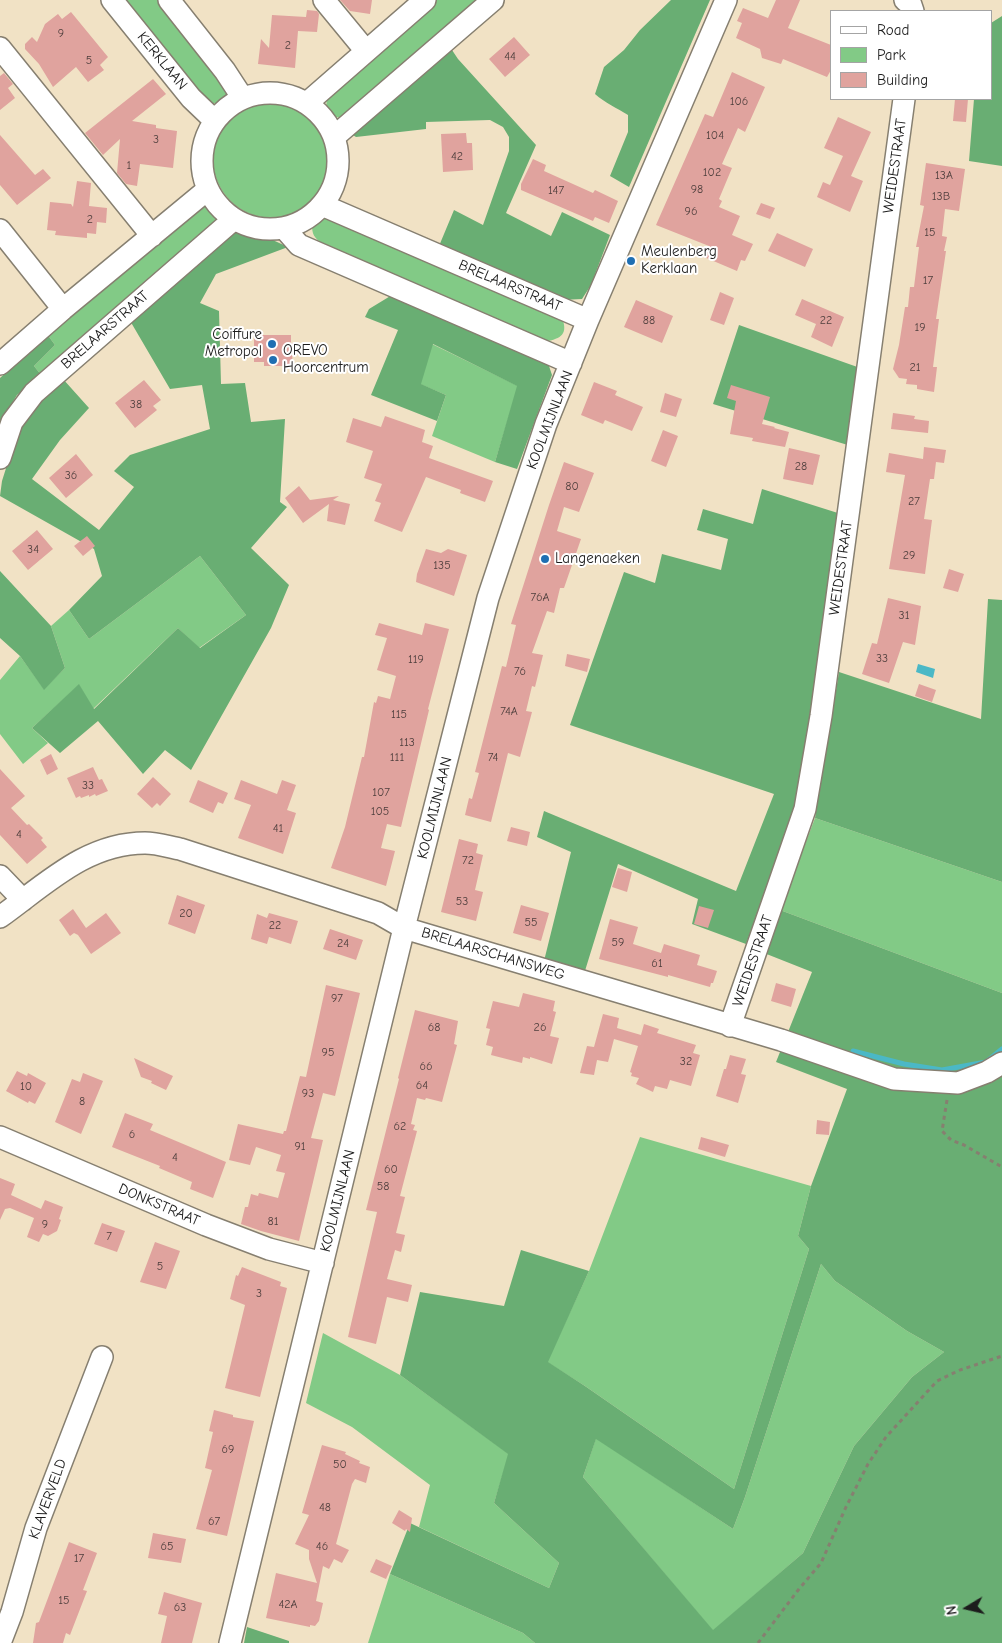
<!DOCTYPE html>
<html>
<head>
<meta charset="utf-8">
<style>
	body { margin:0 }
	#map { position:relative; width:1002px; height:1643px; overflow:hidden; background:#f1e2c5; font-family:"Comic Neue",sans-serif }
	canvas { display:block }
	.legend { position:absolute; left:830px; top:10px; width:162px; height:90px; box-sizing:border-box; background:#fff; border:1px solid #a4a4a4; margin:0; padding:6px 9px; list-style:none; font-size:15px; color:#1c1c1c }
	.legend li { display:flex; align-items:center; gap:10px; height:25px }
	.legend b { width:25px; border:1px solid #a4a4a4 }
	.north { position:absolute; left:942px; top:1583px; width:50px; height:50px; -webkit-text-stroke:4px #fff; paint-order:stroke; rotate:261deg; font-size:14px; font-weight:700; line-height:20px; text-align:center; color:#1c1c1c }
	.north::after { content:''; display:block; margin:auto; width:18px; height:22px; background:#1c1c1c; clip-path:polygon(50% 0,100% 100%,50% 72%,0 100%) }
</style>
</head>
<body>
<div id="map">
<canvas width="1002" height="1643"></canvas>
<ul class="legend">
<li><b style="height:6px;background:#fff"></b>Road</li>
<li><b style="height:14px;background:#82ca86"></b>Park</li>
<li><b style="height:14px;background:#e0a39e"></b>Building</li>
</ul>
<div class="north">N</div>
</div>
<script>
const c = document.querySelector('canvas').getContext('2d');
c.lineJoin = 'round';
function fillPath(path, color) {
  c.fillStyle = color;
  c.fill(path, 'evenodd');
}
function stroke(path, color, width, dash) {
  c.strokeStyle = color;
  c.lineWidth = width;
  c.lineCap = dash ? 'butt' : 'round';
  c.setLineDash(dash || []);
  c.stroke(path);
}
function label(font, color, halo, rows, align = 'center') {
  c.font = font + ' "Comic Neue",sans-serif';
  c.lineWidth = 4;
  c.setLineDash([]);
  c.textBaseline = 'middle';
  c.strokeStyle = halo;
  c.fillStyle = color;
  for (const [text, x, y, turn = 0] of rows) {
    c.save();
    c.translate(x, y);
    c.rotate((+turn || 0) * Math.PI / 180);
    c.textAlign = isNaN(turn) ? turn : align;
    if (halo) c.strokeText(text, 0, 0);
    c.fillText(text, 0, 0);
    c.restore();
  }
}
fillPath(new Path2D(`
	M124 0H162L230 94C223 105 215 106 205 99Z
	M437 0H481L341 118 331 116C325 108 326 103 328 94Z
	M213 159a59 59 0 1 1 118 0a59 59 0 1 1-118 0Z
	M205 203C214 203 221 208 221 218L42 376 34 366 55 345 47 334Z
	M323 215 561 316C568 331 564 338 548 341L320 242C312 236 312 231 312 222L317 217Z
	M432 344 518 386 495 462 432 436 446 395 420 384Z
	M200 556 246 615 199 648 178 628 93 709 79 685 32 728 48 743 23 764 0 734V680L20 656 44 689 65 668 51 626 69 610 89 639Z
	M815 818 1002 882V993L780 910Z
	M640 1137 811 1186 798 1236 809 1249 734 1489 585 1386 547 1362 589 1271Z
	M821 1264 835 1281 907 1331 944 1352 912 1377 854 1446 803 1553 713 1631 583 1477 596 1438 733 1529 745 1497Z
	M323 1333 400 1375 509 1454 494 1503 559 1563 549 1588 419 1527 430 1485 352 1427 306 1403Z
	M390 1574 523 1633 535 1643H368Z`), '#82ca86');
fillPath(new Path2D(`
	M671 0H710L629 187 610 176 628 132V115C617 108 605 103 595 94L604 67 624 50 640 30Z
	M1002 16V166L969 161 974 99H991V23Z
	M452 50 458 59 536 145 506 213 551 236 562 212 610 235 591 285 582 299 561 300 439 246 454 210 483 225 509 151V137L503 127 490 120 426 122V129L356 137 353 135 358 125Z
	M238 231H253L288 247 216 274 200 303 219 311 221 384 245 383 251 422 285 419 280 502 287 507 251 548 289 585 271 628 191 770 165 750 143 774 98 721 60 753 32 728 79 684 94 709 178 628 200 648 246 615 200 556 89 639 69 610 102 576 94 549 0 496 2 481 18 430 38 402 63 379 89 408 60 440 32 479 99 530 134 487 114 471 130 455 210 429 202 385 170 389 129 319 226 237Z
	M392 295 540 357 549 366 552 375 517 469 495 462 517 386 433 344 421 384 446 395 437 421 371 395 398 330 365 317 369 309Z
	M739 325 863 369 851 446 713 404Z
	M47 334 55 345 34 366 42 376 17 395 0 423V378Z
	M762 489 841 514 813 711 796 802 785 837 746 944 692 924 698 899 618 864 584 974 544 961 571 852 537 837 544 811 736 891 774 794 570 725 624 572 655 583 662 554 721 570 728 539 697 530 703 509 753 524Z
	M0 571 51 626 65 668 44 690 20 656 0 638Z
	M988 599 1002 600V882L815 818 839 672 981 719Z
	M780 910 1002 993V1643H535L523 1633 390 1574 410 1523 549 1588 559 1563 494 1503 508 1454 400 1375 420 1292 504 1306 521 1250 589 1271 548 1362 585 1386 734 1489 809 1249 798 1236 811 1186 847 1089 776 1062 812 972 764 953ZM821 1264 835 1281 907 1331 944 1352 912 1377 854 1446 803 1553 713 1630 583 1477 596 1439 733 1529 745 1497Z
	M247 1627 289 1641V1643H244Z`), '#69ae73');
fillPath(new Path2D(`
	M918 664 935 669 933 678 916 672Z`), '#4bb8c6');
stroke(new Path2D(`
	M853 1051 904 1064 942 1070 986 1062 1002 1049`), '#4bb8c6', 5);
fillPath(new Path2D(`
	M340 0H372L370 14 350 11Z
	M776 0H800L788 28 831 45V70L827 77 783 59 781 64 762 58 760 49 736 38 742 23 737 21 743 8 768 18Z
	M307 10 317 11 319 14 317 32 298 31 295 68 258 64 261 39 269 48 272 15 306 17Z
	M71 12 108 57 100 65 104 70 88 82 76 67 53 87 39 64 25 49V44L32 37 37 42 45 24 58 14 62 19Z
	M514 37 530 55 505 77 489 59Z
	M732 72 765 87 745 132 738 128 722 164 732 168 719 199 722 201 719 207 740 216 732 235 753 244 745 261 741 260 737 271 704 257 709 246 656 225 705 114 713 117Z
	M4 73 13 84 8 88 15 98 0 110V76Z
	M153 79 166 94 132 121 156 125V128L177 131 173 168 140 164 137 186 126 184 117 173 120 139 103 155 85 133Z
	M955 99H968L966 122 953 121Z
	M838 117 871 132 851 176 863 181 850 212 817 197 823 182 830 185 843 156 824 148Z
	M466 133 467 143H472L473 170 443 172 441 134Z
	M0 135 35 175 43 169 51 178 17 205 0 185Z
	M533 159 546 165 544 171 593 193 595 190 618 201 609 223 595 217 593 221 521 190V184Z
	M926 163 965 169 959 211 945 209 942 236 947 237 944 251H946L936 319H939L933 367H937L934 392 917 389V385L906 384 907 379 899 378 893 369 899 345 905 307H908L910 287H914L919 247H916L924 206 920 205Z
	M77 181 91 183 89 206 107 208 106 223 97 222 96 234 87 233V238L55 235 56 231 47 230 50 202 71 204 73 207Z
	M761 203 775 208 770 219 756 214Z
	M777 233 813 249 805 267 768 251Z
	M720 292 734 298 724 325 710 320Z
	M802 299 844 317 832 347 811 337 816 324 795 315Z
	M636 300 673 316 662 343 624 327Z
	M254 335H291V343H293L292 366H264V362H254Z
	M144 380 161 400 153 406 157 410 135 428 115 403Z
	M594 382 617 391 615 395 643 407 632 431 605 420 603 424 581 415Z
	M731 385 770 397 762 424 775 427 774 428 789 432 785 447 752 441 753 438 730 434 736 401 727 398Z
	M665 393 682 399 676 417 660 412Z
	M893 413 915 416 914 419 929 421 928 433 891 429Z
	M385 416 425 430 422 442 433 446 429 458 493 481 485 502 460 493 461 490 426 477 402 532 374 521 381 503 375 501 382 484 364 478 373 451 346 442 353 418 381 427Z
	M663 430 678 436 666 467 651 461Z
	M924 447 946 450 944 463 936 462 934 479H930L924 519 932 520 925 574 889 569 905 475 886 472 889 453 923 459Z
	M789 448 820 455 813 485 783 479Z
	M76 454 93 475 66 498 49 478Z
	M564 462 594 473 579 512 564 507 557 531 581 539 564 588H560L554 613 547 611 532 653 543 655 535 687 532 686 526 711 532 712 520 757 508 753 491 822 465 815 469 798 472 799 479 773 475 772 502 666 506 667 516 625 511 624 549 505Z
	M299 486 310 500 339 496 333 500 350 504 345 525 327 521 329 504 303 523 285 498Z
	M37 530 53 549 28 570 12 551Z
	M87 536 95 546 83 556 74 546Z
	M426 549 441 553 448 549 467 555 454 596 416 582 417 574Z
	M949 569 964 574 958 592 943 588Z
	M888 598 921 606 915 645 903 642 889 683 862 674 872 643 877 644Z
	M379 623 422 635 425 623 449 629 428 709 429 710 401 827 387 824 381 848 395 851 386 886 331 868 345 827 362 757H364L374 702 376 703 378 696 390 699 396 676 377 670 387 638 375 635Z
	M567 654 590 659 587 672 565 666Z
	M919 684 936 690 932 702 915 696Z
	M51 754 58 769 47 775 40 760Z
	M93 767 99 780 102 779 108 791 96 796 95 794 89 797V795L81 798 80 796 76 798 67 778Z
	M0 769 25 796 11 808 27 825 29 824 43 838 41 840 47 847 27 864 0 835Z
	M153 777 171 794 160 806 157 803 152 808 137 794Z
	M198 780 228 793 223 804 218 802 213 813 189 802Z
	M241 780 277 794 282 780 296 785 287 810 296 813 283 854 238 838 251 805 234 799Z
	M511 827 530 832 527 846 507 841Z
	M459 839 478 844 476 853 483 855 475 890 483 892 476 921 441 912Z
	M618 868 632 872 627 892 612 887Z
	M177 895 205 905 195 934 168 924Z
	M521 905 549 913 541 941 513 933Z
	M699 906 714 910 708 928 694 924Z
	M73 909 86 928 106 913 121 933 91 954 78 935 74 933 70 936 59 920Z
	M269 913 298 921 291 944 269 937 267 944 251 939 257 914 267 918Z
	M610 919 638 927 633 944 661 953 664 944 700 955 697 965 717 971 713 983H711L710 987 668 975V977L599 959Z
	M330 929 363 940 356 960 323 949Z
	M776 983 796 989 791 1007 771 1001Z
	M326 985 360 993 335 1096 323 1093 311 1138 323 1140 299 1241 261 1231 241 1224 245 1207H248L251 1194 258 1196 259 1193 278 1198 285 1173 276 1171 281 1155 256 1147 250 1165 229 1160 238 1124 283 1134 284 1131H286L300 1076 306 1077Z
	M523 993 555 1001 553 1011 556 1012 550 1036 559 1038 552 1064 530 1057V1059L523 1057 522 1063 491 1055 493 1047 486 1045 490 1029 486 1028 493 1001 519 1007Z
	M415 1010 458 1021 454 1044 457 1045 442 1102 426 1098 425 1100 417 1098 411 1124 415 1125 413 1130 417 1131 400 1196 405 1197 396 1233 405 1235 401 1252 395 1250 387 1279 412 1285 408 1302 387 1297 376 1344 348 1337 377 1212 366 1210 399 1079 398 1078Z
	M603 1014 619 1018 617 1028 641 1035 644 1024 659 1029 657 1033 696 1045 693 1053 700 1055 691 1086 670 1080 667 1089 655 1086 653 1092 636 1084 639 1078 631 1076 632 1073 630 1072 638 1046 614 1039 608 1062 597 1060 594 1075 580 1073 587 1046 594 1047Z
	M730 1055 746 1059 741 1074 746 1075 738 1103 716 1096 724 1069H726Z
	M134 1058 173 1076 166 1090 151 1083 152 1081 141 1077Z
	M17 1071 27 1076 28 1073 46 1083 35 1104 29 1101 28 1103 6 1091Z
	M83 1073 103 1081 81 1134 55 1122 72 1079 80 1082Z
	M125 1113 153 1124 150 1130 226 1162 213 1198 190 1189 192 1182 159 1168 160 1166 112 1147Z
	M817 1120 830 1122 829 1135 816 1134Z
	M701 1137 729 1145 725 1157 698 1149Z
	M0 1178 15 1184 11 1195 41 1209 45 1200 63 1207 59 1219 61 1220 57 1231 48 1236 43 1234 39 1242 27 1237 34 1218 10 1208 5 1209 0 1220Z
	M102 1223 125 1231 117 1252 94 1244Z
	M155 1242 180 1251 166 1289 140 1282Z
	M242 1267 281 1282 280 1286 287 1288 260 1397 225 1388 245 1305 230 1299 236 1275 238 1276Z
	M214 1410 233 1415V1417L254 1421 227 1536 196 1529 212 1470 205 1468 213 1432 209 1431Z
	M322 1445 346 1452 345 1454 360 1461 359 1463 370 1467 366 1483 355 1479 352 1484 336 1544 349 1550 342 1563 334 1559 329 1569 323 1566 316 1601 323 1603 319 1621 315 1626 310 1625V1627L266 1618 276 1573 317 1583 309 1559V1550L295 1544 309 1515 302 1513Z
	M399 1510 412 1518 410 1532 406 1529 405 1531 392 1523Z
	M153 1533 186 1539 181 1563 148 1558Z
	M69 1542 97 1553 83 1590 87 1591 70 1635 66 1633 63 1643H33L36 1623 39 1622Z
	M376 1559 392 1566 386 1579 370 1572Z
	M164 1592 202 1603 192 1643H161L167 1616 158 1614Z`), '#e0a39e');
const minor = new Path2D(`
	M112 0 191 98 214 120
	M169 0 225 71 242 97
	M324 0 366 51
	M905 0 911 5 913 11
	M0 48 152 236
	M202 161a68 68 0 1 1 136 0a68 68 0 1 1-136 0Z
	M307 103 425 0
	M334 137 493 0
	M322 205 588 320
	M284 228 299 245 571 363
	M0 230 63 309
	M0 364 63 309 207 190
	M0 458 12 422 34 393 234 219
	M0 876 23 900
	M0 917C45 885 86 843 145 843 157 843 169 847 180 849L378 913 404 928 781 1040 894 1079 958 1083 987 1072 1002 1063
	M730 1026 805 809 821 716 904 99
	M0 1137 206 1225 269 1249 323 1263
	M0 1643 12 1612 36 1528 102 1357
	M230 1643 404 928 488 598 546 424 588 320 726 0`);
stroke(minor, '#867f70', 24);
stroke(new Path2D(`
	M947 1100 942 1131 951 1140 964 1145 1002 1167
	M758 1643 799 1589 821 1563 846 1507 868 1464 886 1437 937 1381 960 1370 1002 1356`), '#867f70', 3, [4, 4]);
stroke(minor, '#fff', 21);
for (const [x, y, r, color] of [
	[631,261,5,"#1f6fb2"],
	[272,344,5,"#1f6fb2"],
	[273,360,5,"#1f6fb2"],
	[545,559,5,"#1f6fb2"]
]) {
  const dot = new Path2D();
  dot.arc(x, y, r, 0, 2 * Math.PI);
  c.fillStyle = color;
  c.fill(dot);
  stroke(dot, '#fff', 2);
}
label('12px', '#4d3e3c', null, [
	["9",61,34],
	["2",288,46],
	["44",510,57],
	["5",89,61],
	["106",739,102],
	["104",715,136],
	["3",156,140],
	["42",457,157],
	["1",129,166],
	["102",712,173],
	["13A",944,176],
	["98",697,190],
	["147",556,191],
	["13B",941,197],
	["96",691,212],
	["2",90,220],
	["15",930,233],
	["17",928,281],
	["88",649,321],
	["22",826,321],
	["19",920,328],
	["21",915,368],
	["38",136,405],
	["28",801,467],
	["36",71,476],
	["80",572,487],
	["27",914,502],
	["34",33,550],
	["29",909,556],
	["135",442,566],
	["76A",540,598],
	["31",904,616],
	["33",882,659],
	["119",416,660],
	["76",520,672],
	["74A",509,712],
	["115",399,715],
	["113",407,743],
	["111",397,758],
	["74",493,758],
	["33",88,786],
	["107",381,793],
	["105",380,812],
	["41",278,829],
	["4",19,835],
	["72",468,861],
	["53",462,902],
	["20",186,914],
	["55",531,923],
	["22",275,926],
	["59",618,943],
	["24",343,944],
	["61",657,964],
	["97",337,999],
	["68",434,1028],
	["26",540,1028],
	["95",328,1053],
	["32",686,1062],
	["66",426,1067],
	["64",422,1086],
	["10",26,1087],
	["93",308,1094],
	["8",82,1102],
	["62",400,1127],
	["6",132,1135],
	["91",300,1147],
	["4",175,1158],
	["60",391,1170],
	["58",383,1187],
	["81",273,1222],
	["9",45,1225],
	["7",109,1237],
	["5",160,1267],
	["3",259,1294],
	["69",228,1450],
	["50",340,1465],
	["48",325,1508],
	["67",214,1522],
	["65",167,1547],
	["46",322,1547],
	["17",79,1559],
	["15",64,1601],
	["42A",288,1605],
	["63",180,1608]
]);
label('15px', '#1c1c1c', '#fff', [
	["KERKLAAN",162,61,51],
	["WEIDESTRAAT",895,166,-82],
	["BRELAARSTRAAT",510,286,23],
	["BRELAARSTRAAT",105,330,-41],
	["KOOLMIJNLAAN",550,420,-69],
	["WEIDESTRAAT",841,568,-82],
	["KOOLMIJNLAAN",435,808,-76],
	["BRELAARSCHANSWEG",493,954,17],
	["WEIDESTRAAT",753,961,-71],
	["KOOLMIJNLAAN",338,1201,-76],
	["DONKSTRAAT",159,1205,23],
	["KLAVERVELD",48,1499,-70]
]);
label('15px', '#1c1c1c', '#fff', [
	["Meulenberg",641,252],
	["Kerklaan",641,269],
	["Coiffure",262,335,"right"],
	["Metropol",262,352,"right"],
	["OREVO",283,351],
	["Hoorcentrum",283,368],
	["Langenaeken",555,559]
], 'left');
</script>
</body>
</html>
